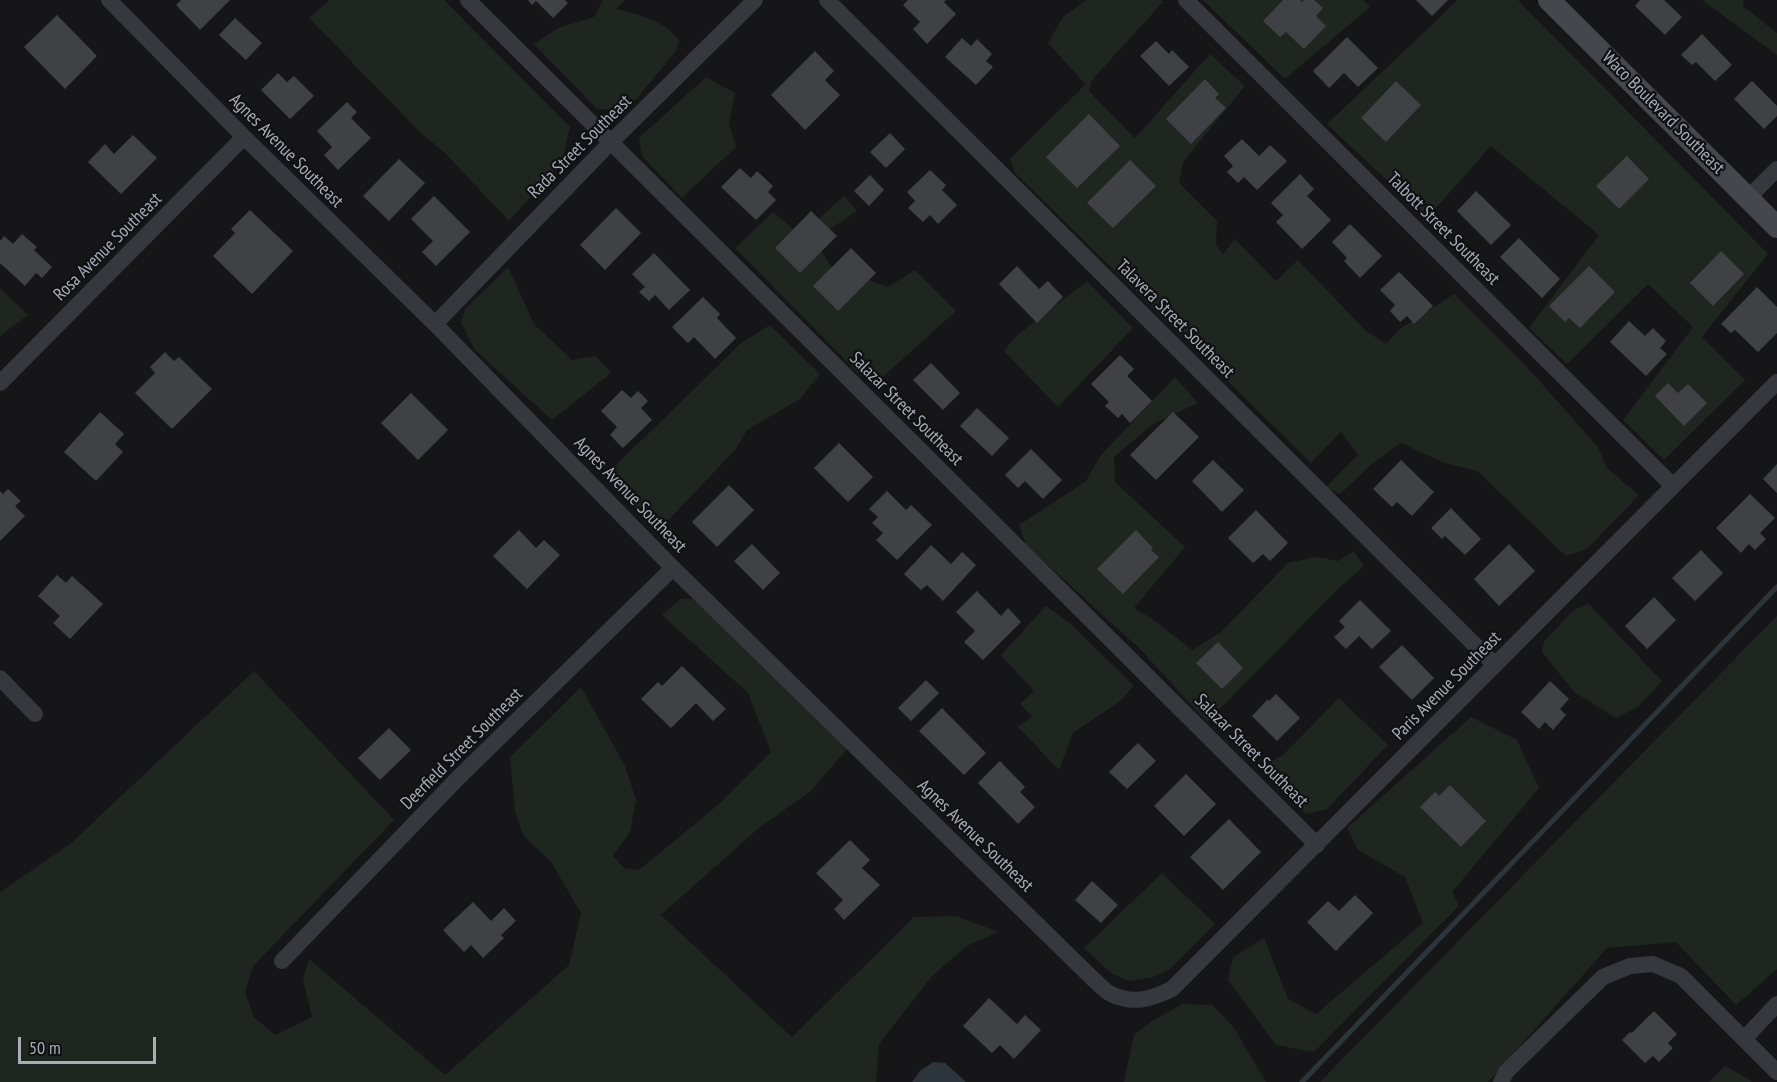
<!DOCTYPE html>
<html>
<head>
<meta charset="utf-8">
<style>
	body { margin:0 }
	#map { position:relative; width:1777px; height:1082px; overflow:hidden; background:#161618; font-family:"PT Sans Narrow",sans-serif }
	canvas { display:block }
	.scale { position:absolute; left:18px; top:1037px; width:138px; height:27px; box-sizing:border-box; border:3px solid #a8adb8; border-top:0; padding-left:8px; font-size:18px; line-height:21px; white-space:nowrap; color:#a8adb8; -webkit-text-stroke:4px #111113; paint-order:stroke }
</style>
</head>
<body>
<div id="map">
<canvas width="1777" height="1082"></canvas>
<div class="scale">50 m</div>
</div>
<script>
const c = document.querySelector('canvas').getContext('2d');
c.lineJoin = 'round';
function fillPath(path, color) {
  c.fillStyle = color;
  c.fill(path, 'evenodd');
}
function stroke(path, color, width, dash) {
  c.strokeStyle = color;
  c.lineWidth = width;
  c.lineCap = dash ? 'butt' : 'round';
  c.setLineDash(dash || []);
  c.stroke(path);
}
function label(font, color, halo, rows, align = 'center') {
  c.font = font + ' "PT Sans Narrow",sans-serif';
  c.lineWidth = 4.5;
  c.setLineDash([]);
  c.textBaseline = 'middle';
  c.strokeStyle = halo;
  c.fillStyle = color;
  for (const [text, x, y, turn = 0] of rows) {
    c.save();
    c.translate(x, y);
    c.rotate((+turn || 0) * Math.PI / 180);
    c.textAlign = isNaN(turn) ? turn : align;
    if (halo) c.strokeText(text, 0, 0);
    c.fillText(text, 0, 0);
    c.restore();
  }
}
fillPath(new Path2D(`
	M330 0H444L570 127 562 162 509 221 446 154 418 130 309 18Z
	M603 0H625L616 9C639 15 663 20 679 40L676 51 627 110 597 109 534 44 558 28 594 17Z
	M1086 0H1160L1163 2 1091 81 1089 91 1135 138 1210 54 1245 86 1183 162 1179 183 1217 221 1216 245 1223 254 1235 239 1276 281 1298 260 1366 331 1386 344 1400 329 1454 294 1526 366 1598 447 1607 468 1639 495 1587 549 1566 556 1477 471 1445 463 1401 443 1373 463 1340 494 1326 487 1358 455 1341 432 1311 463 1015 173 1010 159 1079 91 1085 84 1048 43 1063 17Z
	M1203 0H1363L1370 7 1285 79Z
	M1458 0H1518L1768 254 1702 337 1745 380 1664 460 1623 420 1693 327 1648 284 1567 364 1529 328 1599 235 1491 146 1427 218 1327 124Z
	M1702 0H1743L1744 7 1777 33V55Z
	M706 77 735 93 729 123 736 147 682 198 642 156 639 138Z
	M844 196 857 211 815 239 830 266 888 287 915 270 956 311 875 384 857 372 735 248 773 212 800 235Z
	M508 267 534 324 572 360 596 356 611 373 552 420 475 350 461 323 465 309Z
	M1087 281 1133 328 1058 407 1004 351 1015 337Z
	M0 288 28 315 0 336Z
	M770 325 820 374 800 399 747 430 735 450 658 531 604 477 741 343Z
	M1175 377 1198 403 1153 424 1114 457 1115 482 1185 547 1134 608 1151 618 1192 650 1221 632 1288 563 1316 557 1338 561 1354 551 1364 566 1337 590 1207 722 1140 649 1026 545 1019 525 1086 481 1101 455Z
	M680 599H694L847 749 811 791 760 827 661 915 792 1037 914 917 956 916 999 932 967 946 932 976 879 1044 876 1082H0V892L69 845 254 671 394 820 253 966 245 992 254 1017 275 1035 312 1017 303 980 309 959 445 1075 569 965 581 913 551 862 523 835 515 811 510 757 581 687 625 766 636 800 630 832 613 856 624 868 639 870 719 804 771 752 748 693 662 615Z
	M1588 603 1662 681 1639 706 1616 718 1574 692 1542 652 1544 642 1571 612Z
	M1046 606 1071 624 1134 686 1120 701 1073 733 1059 770 1018 727 1032 716 1020 704 1034 691 1001 655Z
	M1777 616V969L1736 1005 1676 942 1607 948 1488 1082H1320Z
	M1339 698 1388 745 1327 809 1306 814 1279 789 1263 765 1282 756Z
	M1471 717 1517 740 1539 788 1452 892 1459 906 1314 1052 1276 1045 1228 980 1233 957 1264 938 1288 999 1316 1014 1423 923 1405 877 1358 850 1347 828Z
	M1162 873 1215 924 1170 969 1153 977 1129 981 1112 974 1084 948Z
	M1182 1004 1212 1005 1234 1028 1266 1082H1124L1134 1035 1151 1022Z
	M1725 1066 1750 1080 1752 1082H1709Z`), '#1e261f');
fillPath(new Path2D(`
	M933 1062 945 1063 966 1082H912L920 1071Z`), '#2c353c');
stroke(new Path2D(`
	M1302 1082 1777 587`), '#2c353c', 5);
fillPath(new Path2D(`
	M181 0H230L200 30 176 5Z
	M528 0H565L568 3 553 18 536 1 532 5Z
	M908 0H946L944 2 956 14 927 44 913 29 920 22 903 5Z
	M1283 0H1300L1302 2 1304 0H1314L1323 8 1316 16 1326 26 1304 49 1286 32 1280 37 1263 21Z
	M1416 0H1448L1432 16Z
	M1640 0H1664L1682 17 1665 35 1635 6Z
	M57 15 97 56 65 89 24 47Z
	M235 18 262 43 246 60 219 35Z
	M1702 34 1732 65 1715 81 1696 62 1692 65 1681 55Z
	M1347 37 1378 68 1358 87 1344 73 1329 88 1313 71Z
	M962 38 971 46 977 39 992 54 986 61 993 67 976 85 945 57Z
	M1156 41 1169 54 1172 50 1189 67 1169 86 1140 56Z
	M815 51 834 71 825 80 840 95 805 130 771 95Z
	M278 73 287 82 294 76 314 96 290 119 261 90Z
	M1205 79 1219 94 1215 98 1226 108 1191 144 1166 119Z
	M1396 81 1421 105 1386 142 1361 118Z
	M1752 81 1777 106V116L1764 129 1734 99Z
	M347 102 357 112 351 118 371 138 338 170 324 155 332 147 317 131Z
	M1089 114 1120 146 1077 188 1046 157Z
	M890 133 905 149 886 168 870 152Z
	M133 135 157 158 121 194 88 162 105 144 114 154Z
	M1242 139 1259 156 1270 145 1287 161 1257 190 1244 177 1238 183 1227 172 1233 166 1224 156Z
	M1627 156 1649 179 1619 209 1596 186Z
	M399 159 425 183 389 221 363 196Z
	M1130 160 1156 186 1113 228 1087 203Z
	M740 168 751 178 757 171 773 186 768 192 776 200 756 220 721 187Z
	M930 170 946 185 942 190 957 205 938 224 930 215 923 222 908 208 915 201 907 192Z
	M1300 174 1314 189 1307 196 1331 220 1302 249 1276 222 1283 215 1271 203Z
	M870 175 884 190 869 206 854 191Z
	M1476 191 1511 225 1491 245 1457 211Z
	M434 196 470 232 436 266 422 252 433 241 411 219Z
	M616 208 641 233 605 270 580 245Z
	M250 210 293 251 252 294 213 256 235 233 231 229Z
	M811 211 837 236 800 273 775 248Z
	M1350 224 1382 256 1360 278 1344 261 1347 258 1332 242Z
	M22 234 37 247 34 250 52 267 42 278 36 273 25 286 0 263V241L4 236 13 244Z
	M1519 238 1560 279 1542 298 1500 257Z
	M851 248 876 273 838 311 813 286Z
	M1721 251 1744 274 1713 306 1690 283Z
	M654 253 690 290 669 310 655 295 649 301 639 292 645 287 632 274Z
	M1017 266 1039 289 1048 281 1063 297 1037 323 999 284Z
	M1589 266 1615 292 1580 328 1569 318 1565 322 1549 306Z
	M1399 272 1433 306 1414 324 1407 316 1400 322 1390 311 1395 305 1380 290Z
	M1757 287 1777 307V333L1758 352 1735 330 1731 333 1721 324Z
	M703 297 720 314 717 318 736 338 715 359 694 337 688 343 672 327Z
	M1629 321 1645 336 1653 328 1666 341 1660 348 1667 354 1646 376 1610 342Z
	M165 352 174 361 179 357 212 389 172 429 135 393 155 373 150 367Z
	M1120 355 1134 369 1127 376 1152 401 1130 423 1122 414 1118 418 1105 406 1109 402 1091 384Z
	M931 363 960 393 943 410 913 380Z
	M1668 383 1678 393 1688 384 1707 403 1684 426 1655 396Z
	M622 390 631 398 638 391 648 401 641 408 652 420 623 448 610 435 617 427 601 411Z
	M411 393 448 430 418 460 381 423Z
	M977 408 1009 438 992 456 960 426Z
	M100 412 124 434 115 444 123 452 96 481 64 452Z
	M1173 412 1199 437 1156 480 1130 455Z
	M839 443 873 477 848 502 814 468Z
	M1031 449 1062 480 1043 499 1025 481 1018 488 1005 475Z
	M1213 460 1244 490 1222 512 1192 481Z
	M1401 460 1434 492 1412 516 1397 502 1392 507 1373 489Z
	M1777 464V493L1763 479Z
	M729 485 754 510 717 547 692 522Z
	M8 489 21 501 15 506 25 516 0 541V491L3 494Z
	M887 491 906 510 911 505 932 525 897 560 876 540 883 533 872 523 878 517 869 509Z
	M1750 494 1775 518 1760 533 1766 539 1755 550 1749 544 1741 553 1716 528Z
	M1451 508 1481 539 1465 555 1445 536 1442 539 1431 528Z
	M1256 510 1288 543 1270 561 1263 554 1253 563 1228 538Z
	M519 530 536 548 544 540 560 555 527 589 493 556Z
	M1136 530 1153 548 1151 550 1159 557 1123 594 1097 569Z
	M752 544 780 573 763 590 734 561Z
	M1509 544 1535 571 1499 606 1474 579Z
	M931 545 951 564 962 552 976 565 943 601 927 585 921 590 904 574Z
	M1701 550 1723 573 1695 601 1672 578Z
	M57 575 66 583 72 576 103 604 70 639 53 623 60 616 38 596Z
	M977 591 1001 616 1008 608 1021 622 983 660 964 642 975 631 956 612Z
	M1654 597 1676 620 1647 649 1625 626Z
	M1360 600 1391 631 1372 649 1359 636 1346 649 1334 637 1345 627 1339 621Z
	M1218 642 1243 668 1222 689 1196 663Z
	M1402 645 1434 678 1412 700 1379 667Z
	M682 666 726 709 713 721 696 703 671 728 641 699 658 682 662 686Z
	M926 680 939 693 911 721 898 708Z
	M1550 681 1569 699 1560 709 1566 715 1553 730 1545 722 1539 729 1521 712Z
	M1276 694 1300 718 1277 741 1252 716 1268 699 1269 701Z
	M942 708 986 753 964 775 919 731Z
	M389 728 411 750 380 780 358 758Z
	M1138 743 1156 761 1127 789 1109 772Z
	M1000 761 1025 787 1020 792 1035 807 1018 824 978 783Z
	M1186 774 1216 804 1184 836 1154 806Z
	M1450 785 1486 821 1461 847 1420 807 1435 792 1439 796Z
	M1229 819 1261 852 1223 890 1190 857Z
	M850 840 870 860 862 868 880 885 844 920 834 909 843 900 816 873Z
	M1092 881 1118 905 1101 923 1075 900Z
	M1355 895 1373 913 1336 951 1307 922 1328 901 1339 911Z
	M473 902 491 921 504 908 516 921 501 935 504 938 483 958 471 945 464 952 443 930Z
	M989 998 1017 1024 1025 1015 1041 1030 1014 1059 1000 1045 992 1053 963 1026Z
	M1654 1011 1677 1034 1668 1043 1673 1048 1659 1062 1653 1056 1645 1063 1622 1040 1630 1032 1632 1033Z`), '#404145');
stroke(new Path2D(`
	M109 0 244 137 435 324 673 568 1092 978C1098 983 1104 991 1111 994 1134 1005 1151 999 1172 989L1777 382
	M468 0 1317 845
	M827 0 1495 665
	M1186 0 1673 486
	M1748 198 1777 169
	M435 324 611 142 755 0
	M0 383 244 137
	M0 678 35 714
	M282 961 458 778 673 568
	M1744 1039 1777 1004
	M1501 1082 1506 1072 1603 977 1630 966 1653 964 1681 976 1777 1072`), '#37383d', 16);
stroke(new Path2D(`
	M1549 0 1777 227`), '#45474d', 22);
label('18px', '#a8adb8', '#111113', [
	["Waco Boulevard Southeast",1663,113,45],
	["Rada Street Southeast",580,147,-45],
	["Agnes Avenue Southeast",286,151,45],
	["Talbott Street Southeast",1443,229,45],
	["Rosa Avenue Southeast",108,247,-45],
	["Talavera Street Southeast",1175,319,45],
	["Salazar Street Southeast",906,409,45],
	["Agnes Avenue Southeast",630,495,46],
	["Paris Avenue Southeast",1447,686,-45],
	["Deerfield Street Southeast",462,749,-45],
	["Salazar Street Southeast",1251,751,45],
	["Agnes Avenue Southeast",975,836,44]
]);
</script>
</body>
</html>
